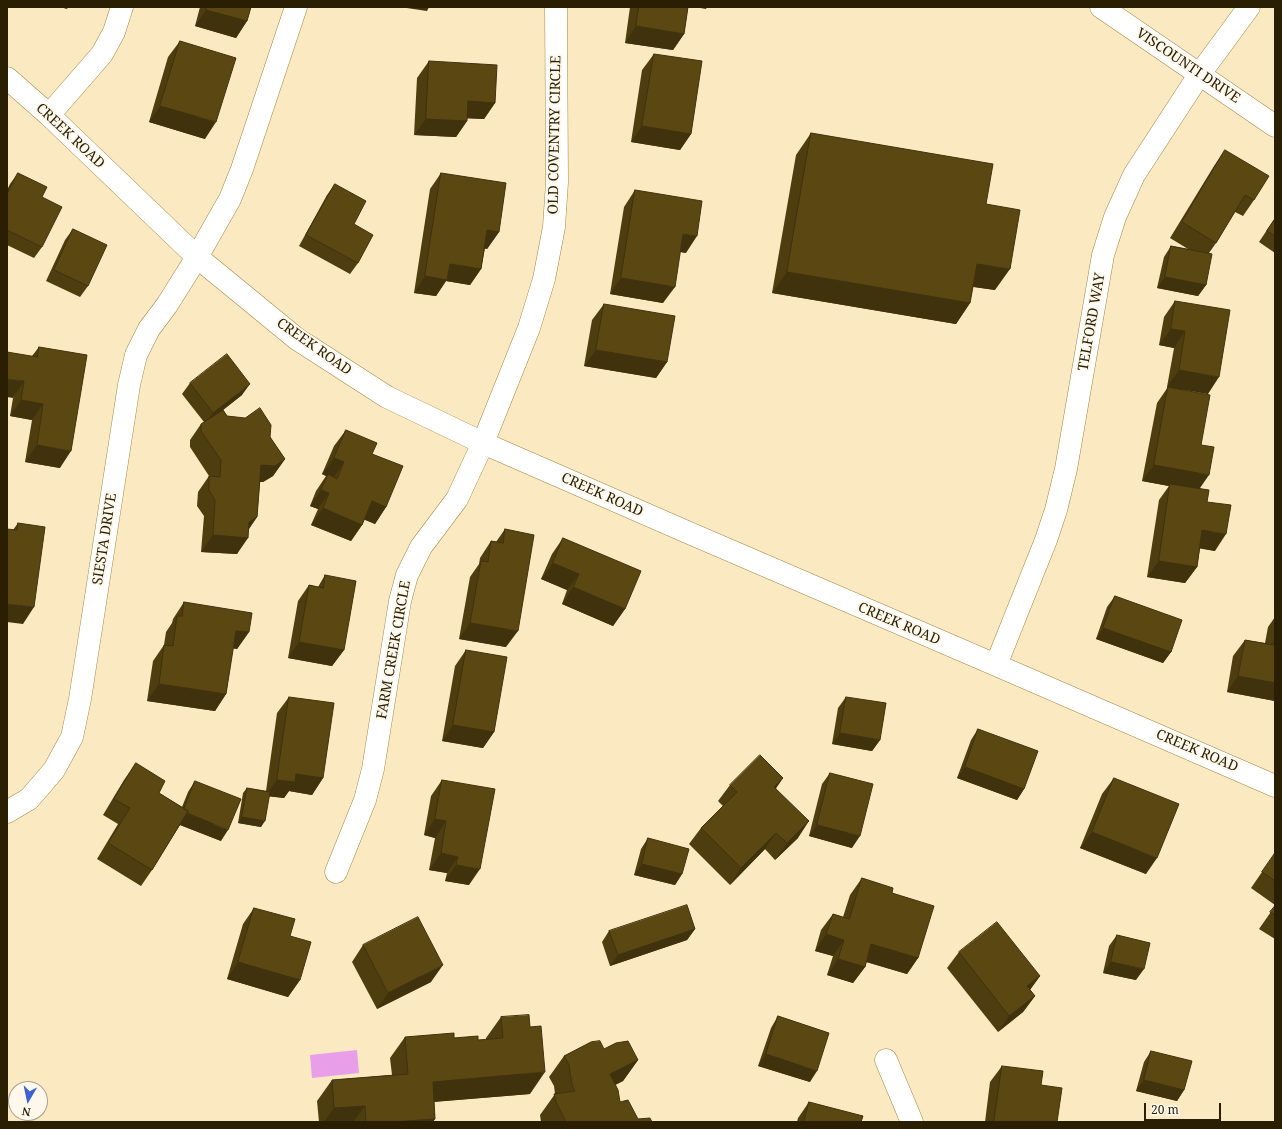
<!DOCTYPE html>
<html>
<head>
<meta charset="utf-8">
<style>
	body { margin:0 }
	#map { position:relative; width:1282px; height:1129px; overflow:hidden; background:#fbe9c2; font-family:"Noto Serif",serif }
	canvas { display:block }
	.frame { position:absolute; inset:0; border:8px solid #2a1f03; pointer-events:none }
	.north { position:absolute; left:8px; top:1081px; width:40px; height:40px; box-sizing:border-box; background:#fdf8eb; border:1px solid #a9a18e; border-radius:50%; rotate:189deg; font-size:11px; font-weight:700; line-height:16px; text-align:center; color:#2a1f03 }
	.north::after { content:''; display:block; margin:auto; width:14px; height:18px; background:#3d61d3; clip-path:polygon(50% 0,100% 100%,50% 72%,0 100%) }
	.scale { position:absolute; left:1144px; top:1103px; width:77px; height:18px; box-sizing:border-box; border:2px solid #2a1f03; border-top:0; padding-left:5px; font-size:12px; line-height:14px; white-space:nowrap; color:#2a1f03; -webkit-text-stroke:3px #fdf8eb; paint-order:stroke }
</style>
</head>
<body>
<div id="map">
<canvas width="1282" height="1129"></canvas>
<div class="frame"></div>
<div class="north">N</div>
<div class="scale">20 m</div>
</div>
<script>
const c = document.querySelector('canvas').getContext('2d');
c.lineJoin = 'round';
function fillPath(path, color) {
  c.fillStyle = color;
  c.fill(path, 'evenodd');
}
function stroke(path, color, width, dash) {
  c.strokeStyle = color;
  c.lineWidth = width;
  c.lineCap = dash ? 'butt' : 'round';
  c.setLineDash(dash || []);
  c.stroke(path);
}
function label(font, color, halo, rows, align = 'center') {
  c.font = font + ' "Noto Serif",serif';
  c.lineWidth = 4;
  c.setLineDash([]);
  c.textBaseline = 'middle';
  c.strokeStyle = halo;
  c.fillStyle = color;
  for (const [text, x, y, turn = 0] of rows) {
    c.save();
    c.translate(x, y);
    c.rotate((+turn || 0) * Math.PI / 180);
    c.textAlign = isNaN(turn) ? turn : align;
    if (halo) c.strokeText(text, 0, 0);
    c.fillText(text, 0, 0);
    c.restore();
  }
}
fillPath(new Path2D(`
	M357 1050 359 1073 312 1078 310 1055Z`), '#e99ee9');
const minor = new Path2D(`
	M1101 7 1275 126
	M7 78 49 115 197 257 297 339 387 397 483 443 687 532 996 665 1275 786
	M49 115 102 54 114 32 122 7
	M996 665 1046 540 1056 510 1066 469 1103 255 1115 217 1134 175 1199 75 1249 7
	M7 812 29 799 54 770 72 737 80 699 129 385 136 355 149 329 167 305 197 257 230 199 242 169 296 7
	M336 872 365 800 373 769 400 601 407 575 421 547 457 499 483 443 529 328 544 279 554 227 557 182 556 7
	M886 1060 912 1122`);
stroke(minor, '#a38845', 23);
stroke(minor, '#fff', 22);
fillPath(new Path2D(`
	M200 7H251L247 21 236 38 195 26Z
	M630 7H688L684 34 673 50 625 43Z
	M180 41 205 139 149 122 168 57Z
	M654 54 691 134 680 150 631 142 642 70Z
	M429 61 495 103 484 119 467 118V121L456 137 414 135 417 78Z
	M811 133 986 204 995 290 973 287 970 303 956 324 772 293 796 155Z
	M1225 150 1254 200 1243 216 1235 212 1216 243 1209 253 1206 285 1198 296 1157 288 1164 257 1171 246 1188 249 1170 238 1214 166Z
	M18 173 42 197V247L34 258 7 245V190L10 184Z
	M441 173 499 232 487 249 485 248 481 269 470 285 446 281 436 296 414 293 430 189Z
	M335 184 354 224 358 263 350 274 299 246 327 195Z
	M635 190 686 253 680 252 663 303 610 294 624 207Z
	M1275 218V253L1259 242Z
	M73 229 88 286 80 297 46 281 65 240Z
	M1175 301 1208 394 1183 389 1201 445 1200 488 1207 502 1215 551 1200 548 1197 567 1185 583 1147 577 1159 500 1169 486 1142 481 1157 403 1168 387H1167L1174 348 1159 345 1164 317Z
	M604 304 667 362 656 378 584 366 592 320Z
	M39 347 60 468 25 462 32 420 10 416 13 398 32 356Z
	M190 383 242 395 223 410 227 416 270 437 285 459 273 476 263 482H260L257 517 249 529 237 554 201 552 204 516 197 506 198 492 209 476 190 447V440L201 424 204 422 182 394Z
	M346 430 372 454 386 507 375 524 364 519 362 525 351 541 311 525 318 509 310 506 316 491 326 476 322 474 334 446Z
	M18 523 23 624 13 530Z
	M505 529 506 647 459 639 470 577 479 564 480 558 491 541 496 542Z
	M563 538 625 609 613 626 562 604 567 590 541 579 552 554Z
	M325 575 344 650 332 666 288 658 298 601 309 585 318 587Z
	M1115 596 1171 652 1163 663 1096 639 1107 607Z
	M184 602 249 632 237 649 233 648 226 694 215 711 147 701 153 661 164 645 166 632 172 623 173 619Z
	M1275 617V701L1227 692 1233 656 1245 640 1265 643 1268 627Z
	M466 650 494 732 483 748 442 741 455 666Z
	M289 697 323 778 312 795 289 791 284 798 269 796 261 827 238 823 243 793 247 788 266 791 277 713Z
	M846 697 880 740 872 751 832 744 838 708Z
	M978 729 1024 789 1017 800 957 778 971 740Z
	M136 763 159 793 182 807 188 792 195 781 221 841 180 825 152 870 141 886 97 859 118 824 103 815 124 780Z
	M830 773 852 848 809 836 822 784Z
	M783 778 776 788 798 838 775 860 765 849 730 885 689 844 701 828 723 806 718 801 730 785Z
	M1114 778 1146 874 1080 848 1102 794Z
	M442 780 469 885 445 881 447 873 429 870 435 838 424 835 431 796Z
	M648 838 682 874 675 885 634 875 641 849Z
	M1275 853V905L1251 888Z
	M862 878 892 893 918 958 907 974 866 962 865 967 853 983 827 975 833 956 815 951 821 930 833 914 843 917 850 895Z
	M1275 906V939L1259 929Z
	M254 908 290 936 300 980 288 997 227 979 243 924Z
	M695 929 687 940 610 966 602 942 609 931Z
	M1117 935 1136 980 1103 973 1109 946Z
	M363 945 431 982 377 1009 352 962Z
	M959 952 1040 976 1030 990 1035 996 1023 1012 998 1032 947 968Z
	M778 1016 810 1082 758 1066 771 1028Z
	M501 1017 530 1094 434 1102 435 1119 433 1122H319L317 1101 332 1080 392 1075 390 1058 405 1037 454 1038 478 1040H486V1038Z
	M604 1049 638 1060 623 1081 615 1085 620 1102 638 1119 652 1122H541L540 1115 555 1094 554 1086 549 1077 564 1056Z
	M1151 1051 1184 1090 1177 1101 1136 1091 1144 1062Z
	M1002 1066 1041 1085 1057 1122H985L990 1082Z
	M809 1102 861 1122H797L798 1118Z`), '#4e3d0f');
fillPath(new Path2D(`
	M60 7H68L67 9Z
	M400 7H429L427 11Z
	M695 7H707L706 9Z
	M206 10 247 21 236 38 195 26Z
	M636 26 684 34 673 50 625 43Z
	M468 101 495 103 484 119 457 118Z
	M160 106 216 122 205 139 149 122Z
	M426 119 467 121 456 137 414 135Z
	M642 126 691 134 680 150 631 142Z
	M487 230 499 232 487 249 476 247Z
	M683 234 697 236 686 253 672 250Z
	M450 264 481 269 470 285 446 281 436 296 414 293 425 276Z
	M977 264 1010 269 995 290 962 285Z
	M787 272 970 303 956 324 772 293Z
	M1165 277 1206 285 1198 296 1157 288Z
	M621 278 675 287 663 303 610 294Z
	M1171 329 1185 331 1174 348 1159 345Z
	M596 350 667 362 656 378 584 366Z
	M1179 370 1219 377 1208 394 1167 387Z
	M7 379 24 381 13 398 7 397Z
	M250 384 242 395 205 424 213 413Z
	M21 400 43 404 32 420 10 416Z
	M37 445 71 451 60 468 25 462Z
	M334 458 344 462 333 479 328 474 326 476 322 474Z
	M285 459 273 476 263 482 249 481 261 465Z
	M1154 465 1209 475 1198 491 1170 484 1169 486 1142 481Z
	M321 490 329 493 318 509 310 506Z
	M372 501 386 507 375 524 360 518Z
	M323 508 362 525 351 541 311 525Z
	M257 517 246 533 248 538 237 554 201 552 213 535 249 522Z
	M1202 530 1226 534 1215 551 1191 547Z
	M1159 561 1197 567 1185 583 1147 577Z
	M553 563 579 574 567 590 541 579Z
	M573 587 625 609 613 626 562 604Z
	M7 604 34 607 23 624 7 622Z
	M470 623 518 631 506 647 459 639Z
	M1103 628 1171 652 1163 663 1096 639Z
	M236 631 249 632 237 649 224 647Z
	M299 642 344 650 332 666 288 658Z
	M1238 676 1275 683V701L1227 692Z
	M159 684 226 694 215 711 147 701Z
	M453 725 494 732 483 748 442 741Z
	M840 733 880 740 872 751 832 744Z
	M965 767 1024 789 1017 800 957 778Z
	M296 774 323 778 312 795 289 791 284 798 265 796 277 780Z
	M783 778 772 794 774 787Z
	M183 812 228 830 221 841 175 823Z
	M242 817 265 821 261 827 238 823Z
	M435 819 446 821 435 838 424 835Z
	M809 821 798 838 775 860 787 843Z
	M817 825 860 836 852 848 809 836Z
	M1092 832 1157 858 1146 874 1080 848Z
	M776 833 765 849 730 885 741 868Z
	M441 853 458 857 447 873 429 870Z
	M642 864 682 874 675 885 634 875Z
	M456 865 480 869 469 885 445 881Z
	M695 929 687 940 610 966 618 955Z
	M826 934 844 940 833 956 815 951Z
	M871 944 918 958 907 974 860 960Z
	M838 959 865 967 853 983 827 975Z
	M238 962 300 980 288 997 227 979Z
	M1111 962 1144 969 1136 980 1103 973Z
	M443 965 431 982 377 1009 388 993Z
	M1040 976 1028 992 1027 986Z
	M1035 996 1023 1012 998 1032 1009 1016Z
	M766 1054 817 1071 810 1082 758 1066Z
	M638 1060 623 1081 595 1095 610 1074Z
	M545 1072 530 1094 418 1103 433 1082Z
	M1144 1080 1184 1090 1177 1101 1136 1091Z
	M365 1106 353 1122H324L334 1108Z
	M435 1119 433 1122H392Z`), '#40320d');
const building = new Path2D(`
	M207 7H251L247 21 206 10Z
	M639 7H688L684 34 636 26Z
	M180 41 236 58 216 122 160 106Z
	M654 54 702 61 691 134 642 126Z
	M429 61 497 65 495 103 468 101 467 121 426 119Z
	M811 133 993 164 986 204 1020 210 1010 269 977 264 970 303 787 272Z
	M1225 150 1269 176 1254 200 1245 195 1216 243 1182 222Z
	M18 173 47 187 42 197 62 207 42 247 7 230V194Z
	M441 173 506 183 499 232 487 230 481 269 450 264 447 280 425 276Z
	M335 184 366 201 354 224 373 235 358 263 306 235Z
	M635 190 702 201 697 236 683 234 675 287 621 278Z
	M1275 219V236L1267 231Z
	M73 229 107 245 88 286 54 270Z
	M1171 246 1212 254 1206 285 1165 277Z
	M1175 301 1230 310 1219 377 1179 370 1185 331 1171 329Z
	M604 304 675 316 667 362 596 350Z
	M39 347 87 355 71 451 37 445 43 404 21 400 24 381 7 379V352L37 357Z
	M227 354 250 384 213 413 190 383Z
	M1168 387 1210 395 1201 445 1214 447 1209 475 1154 465Z
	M260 408 271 425 270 437 285 459 275 466 261 465 257 517 249 522 248 538 213 535 215 500 209 490V476L220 477 221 460 201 431V424L223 410 227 416 245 418Z
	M346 430 377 443 372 454 403 466 386 507 372 501 362 525 323 508 329 493 321 490 328 474 337 479 344 462 334 458Z
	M1170 484 1209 490 1207 502 1231 505 1226 534 1202 530 1197 567 1159 561Z
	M18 523 45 527 34 607 7 604V529L17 530Z
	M505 529 534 535 518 631 470 623 481 561 488 562 491 541 503 543Z
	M563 538 641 571 625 609 573 587 579 574 553 563Z
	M325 575 356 581 344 650 299 642 309 585 323 588Z
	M1115 596 1182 620 1171 652 1103 628Z
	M184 602 252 613 249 632 236 631 226 694 159 684 164 645 173 646 177 616H182Z
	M1275 635V683L1238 676 1245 640 1273 645Z
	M466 650 507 657 494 732 453 725Z
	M289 697 334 703 323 778 296 774 295 782 277 780Z
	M846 697 886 703 880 740 840 733Z
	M978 729 1038 751 1024 789 965 767Z
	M760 755 783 778 774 787 809 821 787 843 776 833 741 868 701 828 737 792 730 785Z
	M136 763 165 781 159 793 188 811 152 870 108 843 130 808 114 799Z
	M830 773 873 784 860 836 817 825Z
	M1114 778 1179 804 1157 858 1092 832Z
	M442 780 495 789 480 869 456 865 458 857 441 853 446 821 435 819Z
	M195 781 241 799 228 830 187 813 188 811 184 809Z
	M247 788 270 792 265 821 242 817Z
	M648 838 689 849 682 874 642 864Z
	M1275 853V881L1262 872Z
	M862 878 893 888 892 893 934 906 918 958 871 944 865 967 838 959 844 940 826 934 833 914 849 919Z
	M687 905 695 929 618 955 609 931Z
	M1275 906V915L1270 912Z
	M254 908 295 919 290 936 311 942 300 980 238 962Z
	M418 917 443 965 388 993 363 945Z
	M997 922 1040 976 1027 986 1035 996 1009 1016 959 952Z
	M1117 935 1150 943 1144 969 1111 962Z
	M529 1015 530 1027 541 1026 545 1072 433 1082 435 1119 392 1122H366L365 1106 334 1108 332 1080 408 1074 405 1037 454 1033V1038L478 1036V1040L503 1038 501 1017Z
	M778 1016 829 1033 817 1071 766 1054Z
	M600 1041 604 1049 616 1043 628 1041 638 1060 610 1074 618 1090 620 1102 628 1100 638 1119 650 1118 652 1122H566L556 1102 554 1094 575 1091 572 1085 569 1065 564 1056 591 1042Z
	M1151 1051 1192 1061 1184 1090 1144 1080Z
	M1002 1066 1043 1071 1041 1085 1062 1088 1057 1122H994Z
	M809 1102 863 1116 861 1122H804Z`);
fillPath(building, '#5b4712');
stroke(building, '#40320d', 1);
label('14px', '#2a1f03', '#fdf8eb', [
	["VISCOUNTI DRIVE",1188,66,34],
	["OLD COVENTRY CIRCLE",555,135,-89],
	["CREEK ROAD",70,136,43],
	["TELFORD WAY",1092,322,-80],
	["CREEK ROAD",314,347,35],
	["CREEK ROAD",602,495,24],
	["SIESTA DRIVE",105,539,-81],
	["CREEK ROAD",899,624,23],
	["FARM CREEK CIRCLE",394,650,-80],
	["CREEK ROAD",1197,751,23]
]);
</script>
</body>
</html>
